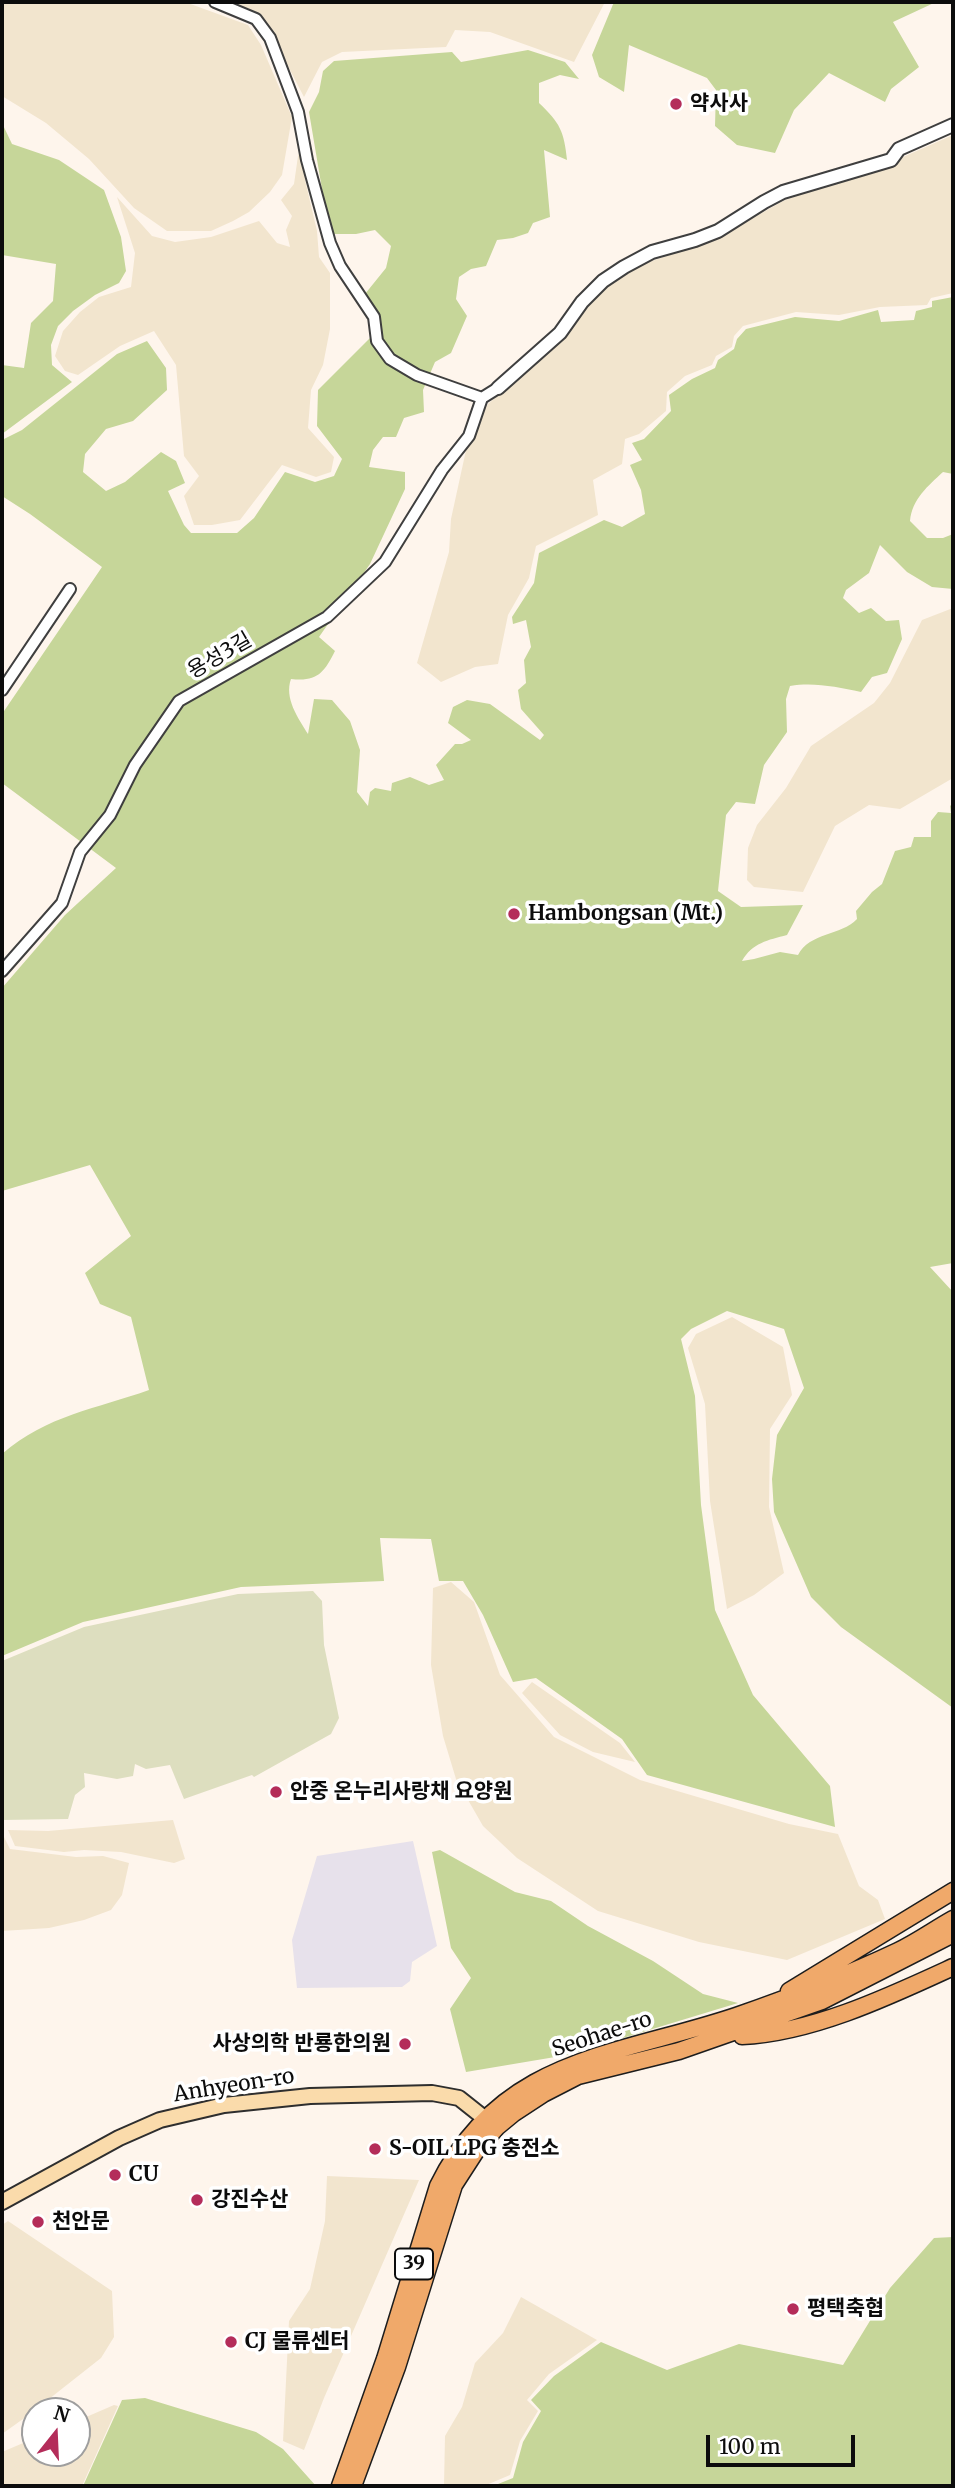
<!DOCTYPE html>
<html>
<head>
<meta charset="utf-8">
<style>
	body { margin:0 }
	#map { position:relative; width:955px; height:2488px; overflow:hidden; background:#fef5ec; font-family:Merriweather,serif }
	canvas { display:block }
	.frame { position:absolute; inset:0; border:4px solid #0c0c0c; pointer-events:none }
	.north { position:absolute; left:21px; top:2397px; width:70px; height:70px; box-sizing:border-box; background:#fff; border:2px solid #9e9e9e; border-radius:50%; rotate:18deg; font-size:19px; font-weight:700; line-height:28px; text-align:center; color:#0c0c0c }
	.north::after { content:''; display:block; margin:auto; width:24px; height:32px; background:#b42d5a; clip-path:polygon(50% 0,100% 100%,50% 72%,0 100%) }
	.scale { position:absolute; left:706px; top:2435px; width:149px; height:32px; box-sizing:border-box; border:4px solid #0c0c0c; border-top:0; padding-left:9px; font-size:21px; line-height:24px; white-space:nowrap; color:#0c0c0c; -webkit-text-stroke:5px #fff; paint-order:stroke }
</style>
</head>
<body>
<div id="map">
<canvas width="955" height="2488"></canvas>
<div class="frame"></div>
<div class="north">N</div>
<div class="scale">100 m</div>
</div>
<script>
const c = document.querySelector('canvas').getContext('2d');
c.lineJoin = 'round';
function fillPath(path, color) {
  c.fillStyle = color;
  c.fill(path, 'evenodd');
}
function stroke(path, color, width, dash) {
  c.strokeStyle = color;
  c.lineWidth = width;
  c.lineCap = dash ? 'butt' : 'round';
  c.setLineDash(dash || []);
  c.stroke(path);
}
function label(font, color, halo, rows, align = 'center') {
  c.font = font + ' Merriweather,"Noto Sans KR",serif';
  c.lineWidth = 7;
  c.setLineDash([]);
  c.textBaseline = 'middle';
  c.strokeStyle = halo;
  c.fillStyle = color;
  for (const [text, x, y, turn = 0] of rows) {
    c.save();
    c.translate(x, y);
    c.rotate((+turn || 0) * Math.PI / 180);
    c.textAlign = isNaN(turn) ? turn : align;
    if (halo) c.strokeText(text, 0, 0);
    c.fillText(text, 0, 0);
    c.restore();
  }
}
fillPath(new Path2D(`
	M413 1841 437 1946 412 1962 410 1981 402 1987 297 1988 292 1940 317 1856Z`), '#e7e1eb');
fillPath(new Path2D(`
	M2 2H185L248 25 261 45 292 117 282 175 270 192 249 212 233 221 211 231H167L134 208 89 159 46 123 2 96Z
	M228 2H605L574 62 490 32 455 30 446 47 342 52 322 62 304 97 261 14Z
	M953 135V293L931 298 927 305 880 307 839 315 796 312 743 326 734 336 732 347 716 356 712 365 685 376 667 392 666 411 639 434 625 439 622 464 593 480 598 515 536 546 529 578 508 615 498 664 475 667 441 682 417 663 449 552 451 519 468 441 488 404 543 356 608 281 649 262 714 240 783 201 903 157Z
	M302 147 305 180 317 231 319 257 330 273V329L323 365 311 390 308 428 334 457 331 472 316 477 282 465 240 520 212 525H194L184 496 199 476 184 456 176 365 154 331 120 346 78 375 65 371 55 356 63 331 80 312 99 297 131 287 135 253 117 197 152 236 175 242 211 237 259 221 277 243 290 247 286 230 292 216 281 200 294 184 298 156Z
	M953 608V778L900 809 869 805 835 826 803 892 754 887 747 880 748 848 757 825 786 788 811 746 874 703 890 683 922 620Z
	M732 1317 783 1347 792 1395 770 1429 769 1507 784 1573 754 1595 727 1609 710 1501 705 1404 688 1348 696 1334Z
	M451 1582 474 1602 500 1675 554 1737 640 1780 789 1824 838 1834 859 1886 878 1900 885 1919 787 1960 699 1942 598 1911 517 1858 483 1826 456 1779 443 1736 431 1665 433 1588Z
	M532 1682 620 1743 635 1762 593 1752 560 1735 522 1693Z
	M173 1820 185 1859 174 1863 121 1852 84 1850 64 1852 15 1846 8 1830 48 1831Z
	M2 1833 10 1849 76 1857 103 1856 129 1863 122 1895 111 1910 84 1920 49 1928 2 1931Z
	M327 2176 419 2180 324 2398 304 2450 283 2441 289 2321 310 2289 325 2221Z
	M8 2221 112 2291 114 2337 101 2358 30 2414 2 2434V2225Z
	M521 2297 597 2340 549 2374 527 2400 538 2411 520 2441 510 2475 484 2486H444L445 2436 462 2407 475 2363 503 2333Z
	M114 2405 118 2406 82 2486H2V2452L35 2438V2453H77V2421Z`), '#f2e5ce');
fillPath(new Path2D(`
	M614 2H936L893 22 919 67 891 89 885 102 829 73 794 110 775 153 737 145 715 126 716 90 707 78 629 45 624 92 599 77 592 55Z
	M528 50 565 62 579 79 560 75 539 83V103C560 123 564 131 567 160L544 150 550 217 533 223 528 233 513 238 497 240 486 266 471 269 459 277 456 299 467 316 451 353 435 362 423 390 424 412 404 418 396 437H383L373 450 369 467 405 472V489L370 564 319 637 335 651C324 673 317 682 291 679 284 698 298 718 308 734L314 699 332 700 350 721 360 750 357 792 368 806 370 792 375 788 391 791 392 783 410 777 429 785 444 780 436 765 455 744H462L471 740 448 723 453 707 467 700 490 704 540 740 544 735 521 709 518 690 526 683 524 660 531 647 526 620 513 624 512 617 534 583 539 553 604 520 622 527 645 514 641 490 630 465 642 460 632 443 644 439 671 411 669 395 692 379 715 368 718 360 734 349 737 339 746 329 795 317 839 321 878 310 881 322 914 320 916 311 932 307V301L953 297V474L943 472C928 486 912 499 910 521L927 538H943L953 534V589L932 587 907 572 880 545 869 573 846 590 843 598 859 613 871 608 886 621 899 620 902 639 887 673 872 677 861 692C837 687 814 682 790 686L786 699 787 732 764 765 755 804 736 802 726 815 718 891 741 907 803 905 787 935C768 940 752 943 742 961L754 959 780 952 798 955C810 932 841 936 857 919L856 911 872 892 882 884 895 851 911 847 914 837H931V821L938 812 951 813 950 806 953 803V1263L930 1267 953 1292V1708L841 1627 811 1597 774 1512 772 1479 777 1435 804 1388 784 1329 727 1311 691 1329 681 1339 695 1396 701 1505 715 1610 753 1695 830 1786 835 1827 647 1775 622 1739 536 1678 513 1682 483 1615 463 1581H439L431 1539 380 1538 384 1581 241 1587 83 1622 2 1656V1454C47 1415 96 1409 149 1390L131 1317 100 1304 85 1273 131 1236 90 1165 2 1191V988L65 915 116 868 2 783V714L102 567 30 514 2 496V440L22 430 117 354 147 341 166 368 167 390 133 421 106 429 85 454 83 472 106 491 125 482 161 452 176 461 185 483 168 491 184 525 191 533H237L254 518 285 472 315 482 334 476 342 459 317 426 318 390 382 326 365 294 386 268 391 246 375 230 356 234H332L324 201 309 112 319 92 323 71 334 61 452 52 461 62Z
	M2 123 12 144 59 160 104 190 121 237 126 271 119 283 95 295 73 311 58 326 51 345 52 365 72 382 2 434V365L24 368 31 323 53 301 56 264 2 255Z
	M440 1850 515 1892 551 1901 588 1926 653 1961 703 1994 738 2003 567 2055 466 2072 450 2009 471 1978 451 1948 432 1852Z
	M953 2237V2486H493L513 2478 523 2442 541 2411 531 2400 554 2376 601 2342 667 2370 739 2344 843 2365 890 2288 934 2238Z
	M145 2398 256 2432 283 2449 316 2486H83L122 2400Z`), '#c6d699');
fillPath(new Path2D(`
	M313 1591 322 1601 324 1645 339 1718 331 1734 254 1777 252 1775 184 1799 170 1765 146 1769 135 1764 133 1776 117 1779 84 1773 85 1787 75 1795 68 1819 2 1820V1661L84 1627 238 1594Z`), '#dddebf');
const minor = new Path2D(`
	M215 2 256 19 270 38 298 112 307 160 330 243 340 266 374 317 377 341 390 359 417 375 482 398 498 388
	M2 690 70 589
	M2 971 62 903 80 852 110 815 135 765 179 701 327 617 385 562 442 470 469 436 482 398`);
const tertiary = new Path2D(`
	M498 388 560 333 582 302 603 281 624 267 652 252 695 240 718 231 764 202 783 192 891 160 899 149 953 125`);
const secondary = new Path2D(`
	M2 2202 119 2138 160 2120 224 2105 310 2096 432 2093 459 2098 493 2125`);
const primary = new Path2D(`
	M789 1991 953 1891
	M742 2036C812 2033 890 1996 953 1967
	M340 2486 385 2359 438 2186C501 2057 617 2056 736 2016 791 1997 845 1976 898 1951 917 1942 935 1929 953 1919
	M353 2486 397 2367 454 2185 476 2151 497 2127 514 2113 543 2094 578 2076 679 2051 822 2001 953 1934`);
stroke(minor, '#3f3f3f', 14);
stroke(tertiary, '#3f3f3f', 16);
stroke(secondary, '#2e2e2e', 18);
stroke(primary, '#1d1d1d', 19);
stroke(minor, '#fff', 10);
stroke(tertiary, '#fff', 12);
stroke(secondary, '#fadbab', 14);
stroke(primary, '#f0a96a', 16);
for (const [x, y, r, color] of [
	[676,104,7,"#b42d5a"],
	[514,914,7,"#b42d5a"],
	[276,1792,7,"#b42d5a"],
	[405,2044,7,"#b42d5a"],
	[375,2149,7,"#b42d5a"],
	[115,2175,7,"#b42d5a"],
	[197,2200,7,"#b42d5a"],
	[38,2222,7,"#b42d5a"],
	[793,2309,7,"#b42d5a"],
	[231,2342,7,"#b42d5a"]
]) {
  const dot = new Path2D();
  dot.arc(x, y, r, 0, 2 * Math.PI);
  c.fillStyle = color;
  c.fill(dot);
  stroke(dot, '#fff', 2.5);
}
for (const [x, y, w] of [
	[414,2264,38]
]) {
  const box = new Path2D();
  box.roundRect(x - w / 2, y - 15.5, w, 31, 5);
  c.fillStyle = '#fff';
  c.fill(box);
  stroke(box, '#0c0c0c', 2);
}
label('bold 19px', '#0c0c0c', null, [
	["39",414,2264]
]);
label('bold 21px', '#0c0c0c', '#fff', [
	["약사사",690,104],
	["Hambongsan (Mt.)",528,914],
	["안중 온누리사랑채 요양원",290,1792],
	["사상의학 반룡한의원",391,2044,"right"],
	["S-OIL LPG 충전소",389,2149],
	["CU",129,2175],
	["강진수산",211,2200],
	["천안문",52,2222],
	["평택축협",807,2309],
	["CJ 물류센터",245,2342]
], 'left');
label('21px', '#0c0c0c', '#fff', [
	["용성3길",220,656,-30],
	["Seohae-ro",602,2035,-18],
	["Anhyeon-ro",234,2086,-9]
]);
</script>
</body>
</html>
